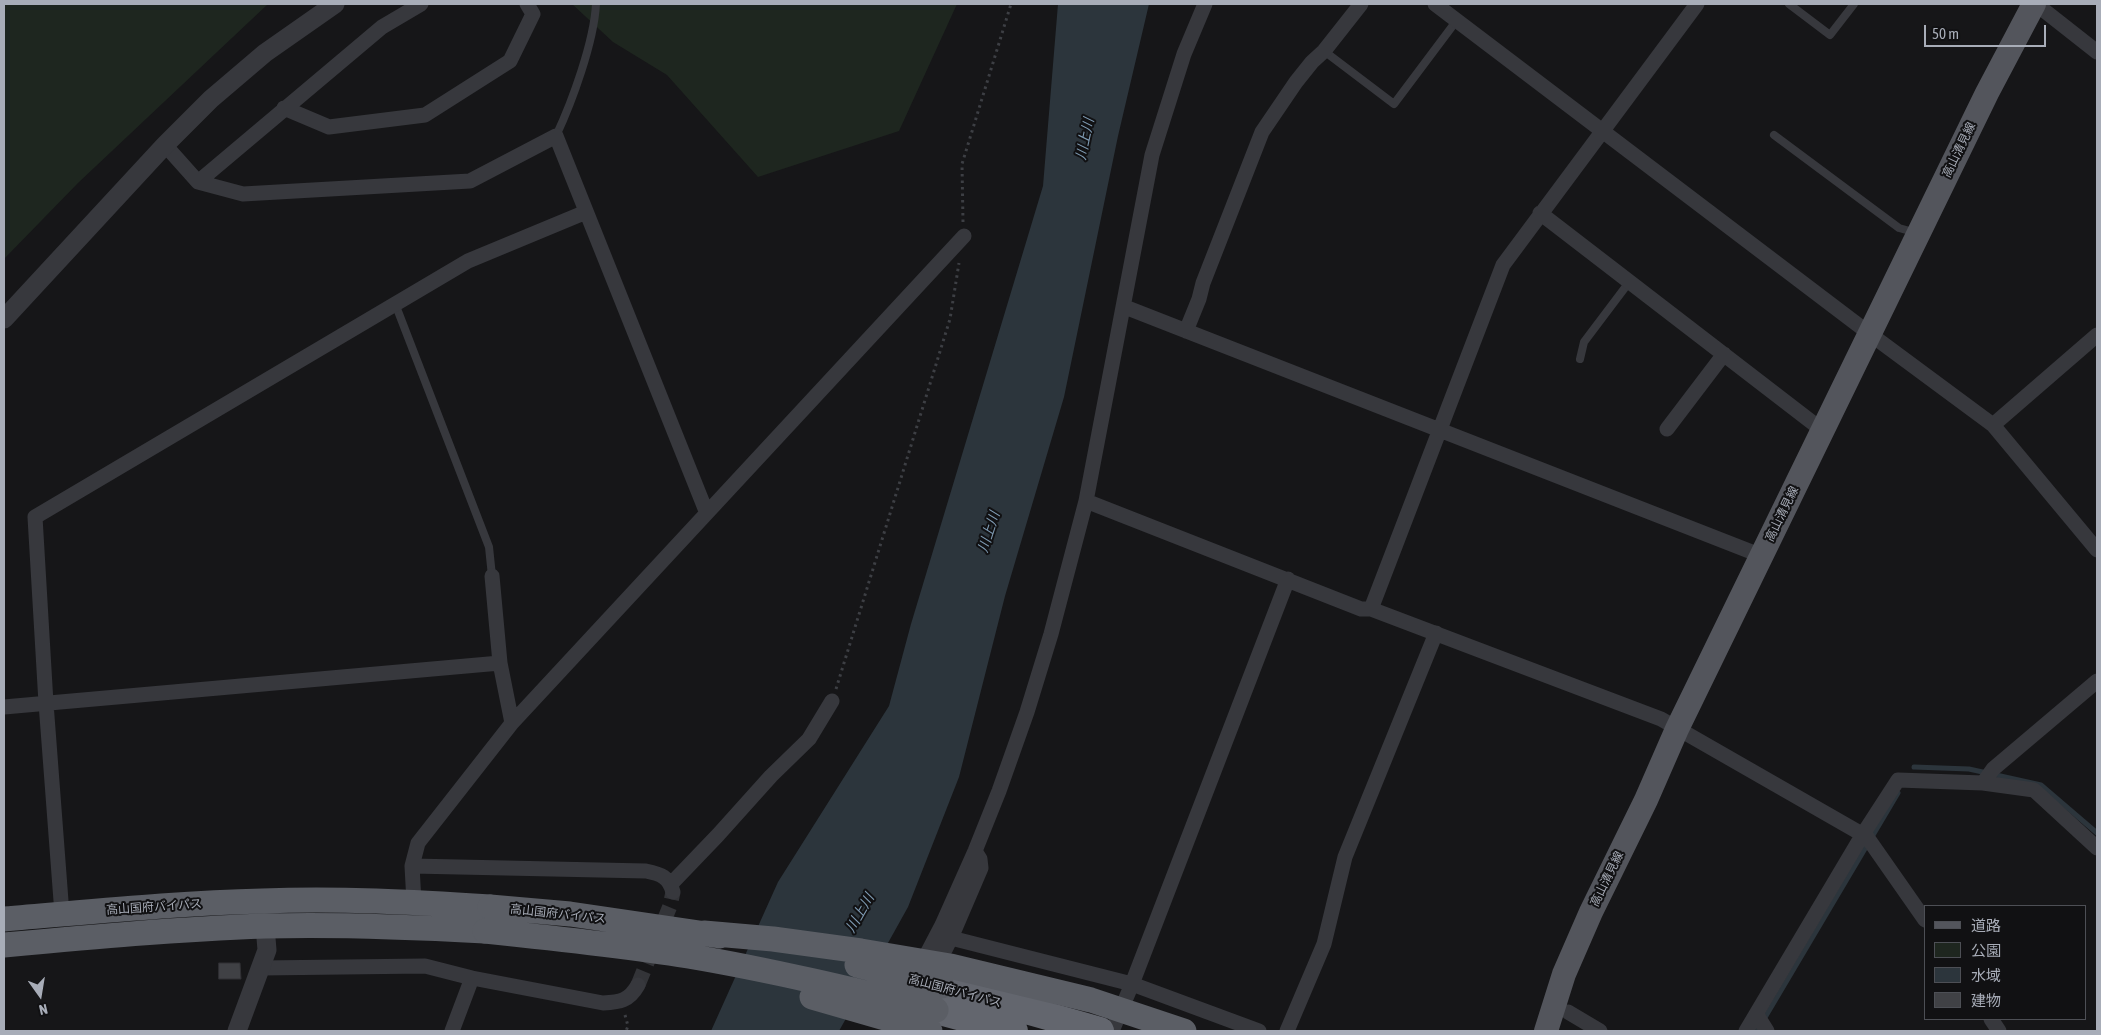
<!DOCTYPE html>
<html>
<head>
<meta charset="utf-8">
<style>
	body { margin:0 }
	#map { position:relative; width:2101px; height:1035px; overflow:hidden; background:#161618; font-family:"Asap Condensed","Noto Sans JP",sans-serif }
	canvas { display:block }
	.frame { position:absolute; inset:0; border:5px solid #a8adb8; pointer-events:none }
	.legend { position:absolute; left:1924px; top:905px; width:162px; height:115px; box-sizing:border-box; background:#111113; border:1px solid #4d4f55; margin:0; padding:6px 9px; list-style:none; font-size:15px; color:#a8adb8 }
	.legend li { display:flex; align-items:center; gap:10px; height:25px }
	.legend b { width:25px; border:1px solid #4d4f55 }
	.north { position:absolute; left:15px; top:970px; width:50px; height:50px; -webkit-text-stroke:4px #111113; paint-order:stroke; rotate:167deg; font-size:14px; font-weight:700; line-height:20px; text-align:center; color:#a8adb8 }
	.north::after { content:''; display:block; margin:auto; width:18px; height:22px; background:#a8adb8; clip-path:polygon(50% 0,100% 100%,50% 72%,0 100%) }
	.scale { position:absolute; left:1924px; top:25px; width:122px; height:22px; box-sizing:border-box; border:2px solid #a8adb8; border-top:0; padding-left:6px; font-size:15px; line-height:18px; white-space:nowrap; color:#a8adb8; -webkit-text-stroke:4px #111113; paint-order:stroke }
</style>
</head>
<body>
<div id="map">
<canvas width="2101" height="1035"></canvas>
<div class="frame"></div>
<ul class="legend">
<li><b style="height:6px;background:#53555c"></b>道路</li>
<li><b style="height:14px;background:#1e261f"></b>公園</li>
<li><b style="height:14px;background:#2c353c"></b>水域</li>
<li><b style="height:14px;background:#404145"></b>建物</li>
</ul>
<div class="north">N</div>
<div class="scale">50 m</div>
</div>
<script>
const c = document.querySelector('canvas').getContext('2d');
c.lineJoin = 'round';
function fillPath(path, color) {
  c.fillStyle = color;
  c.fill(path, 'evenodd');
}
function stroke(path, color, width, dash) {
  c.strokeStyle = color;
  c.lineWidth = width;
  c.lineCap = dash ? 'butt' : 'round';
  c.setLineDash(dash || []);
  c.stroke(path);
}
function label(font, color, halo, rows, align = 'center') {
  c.font = font + ' "Asap Condensed","Noto Sans JP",sans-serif';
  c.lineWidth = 4;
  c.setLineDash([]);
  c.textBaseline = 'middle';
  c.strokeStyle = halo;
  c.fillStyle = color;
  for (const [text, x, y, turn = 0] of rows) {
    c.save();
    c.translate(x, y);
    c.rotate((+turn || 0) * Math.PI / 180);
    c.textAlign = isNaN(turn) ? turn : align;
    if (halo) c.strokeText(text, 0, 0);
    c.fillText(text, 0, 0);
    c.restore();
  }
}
fillPath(new Path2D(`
	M4 4H268L78 183 4 259Z
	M572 4H957L899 131 758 177 667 75 613 42Z`), '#1e261f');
fillPath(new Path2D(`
	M1058 4H1149L1118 136 1064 397 1005 596 959 777 908 907 839 1031H711L778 882 889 706 911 624 1043 186Z`), '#2c353c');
stroke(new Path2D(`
	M1914 767 1969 769 2041 785 2097 833
	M1757 1031 1898 793`), '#2c353c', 5);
const building = new Path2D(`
	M219 963H240L241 979H219Z`);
fillPath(building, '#404145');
stroke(building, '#303034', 1);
stroke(new Path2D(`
	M638 985 670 906 673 892`), '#333438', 15, [15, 8]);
stroke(new Path2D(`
	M963 222 962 164 1011 4
	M836 689 950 319 959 263
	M625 1015 628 1026 626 1031`), '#3d3f44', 3, [2.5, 4]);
stroke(new Path2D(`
	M1789 4 1830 35 1854 4
	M1324 51 1394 104 1457 20
	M1774 135 1899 228 1917 233
	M556 136C572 102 594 42 596 4
	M396 306 489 547 492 576
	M1580 359 1584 342 1630 281`), '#37383d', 8);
stroke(new Path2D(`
	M1435 4 1870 334 1993 425 2097 550
	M2036 4 2097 52
	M284 108 329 127 425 115 510 61 533 14 527 4
	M165 145 198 182 243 194 470 181 556 136 706 511
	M198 182 382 27 421 4
	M1540 213 1822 430
	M1125 307 1762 556
	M1186 331 1199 299 1203 283 1262 132 1296 82 1312 62 1324 51 1361 4
	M1993 425 2097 335
	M1667 429 1724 354
	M1086 501 1361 609H1371L1661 719 1867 837 1925 920
	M492 576 500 663 512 723
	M1371 609 1503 265 1697 4
	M4 707 500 663
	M1983 783 1993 769 2097 681
	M412 866 646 871C661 874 669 877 673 892
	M671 884 718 835 771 776 809 739 832 701
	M414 902 412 866 418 843 512 723 964 236
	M62 914 46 703 35 517 468 261 586 212
	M951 938 981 868 980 859 975 851
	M920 967 942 925 975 851 999 791 1027 712 1051 634 1086 501 1152 155 1184 54 1205 4
	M261 968 425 966 472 978 603 1003C620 1002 629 1001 638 985
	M935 970 951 938 1132 984 1259 1031
	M1568 1012 1600 1031
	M1757 1015 1767 1031
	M1991 1019 1999 1031
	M452 1031 472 978
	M1112 1031 1132 984 1288 579
	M1287 1031 1324 944 1345 857 1436 633
	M1746 1031 1863 834 1898 780 1983 783 2034 790 2097 848`), '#37383d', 15);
stroke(new Path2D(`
	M4 319 165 145 211 99 265 53 335 4
	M237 1031 267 950 265 926`), '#37383d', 19);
stroke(new Path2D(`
	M1546 1031 1564 974 1591 912 1646 800 1677 729 1987 93 2034 4`), '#53555c', 24);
stroke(new Path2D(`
	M4 919C90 912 176 903 262 901 338 898 414 902 490 907
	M4 945C91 937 178 929 265 926 339 924 412 927 485 931`), '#5b5e65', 25);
stroke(new Path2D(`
	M942 986 1100 1031
	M936 1010 1014 1031`), '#63666e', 28);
stroke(new Path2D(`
	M490 907 570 914 720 936
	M485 931C553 938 621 945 688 956 771 970 854 990 936 1010
	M704 933 773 939 861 951 950 966 1091 1000 1184 1031
	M857 965 942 986
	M812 997 930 1031`), '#5b5e65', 25);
label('12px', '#a8adb8', '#111113', [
	["高山清見線",1959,150,-64],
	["高山清見線",1782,514,-64],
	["高山清見線",1607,879,-64],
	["高山国府バイパス",154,907,-4],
	["高山国府バイパス",558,914,6],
	["高山国府バイパス",955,991,15]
]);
label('italic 14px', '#7f9bb3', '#111113', [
	["川上川",1085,139,-78],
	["川上川",989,532,-72],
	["川上川",860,913,-60]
]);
</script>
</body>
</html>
